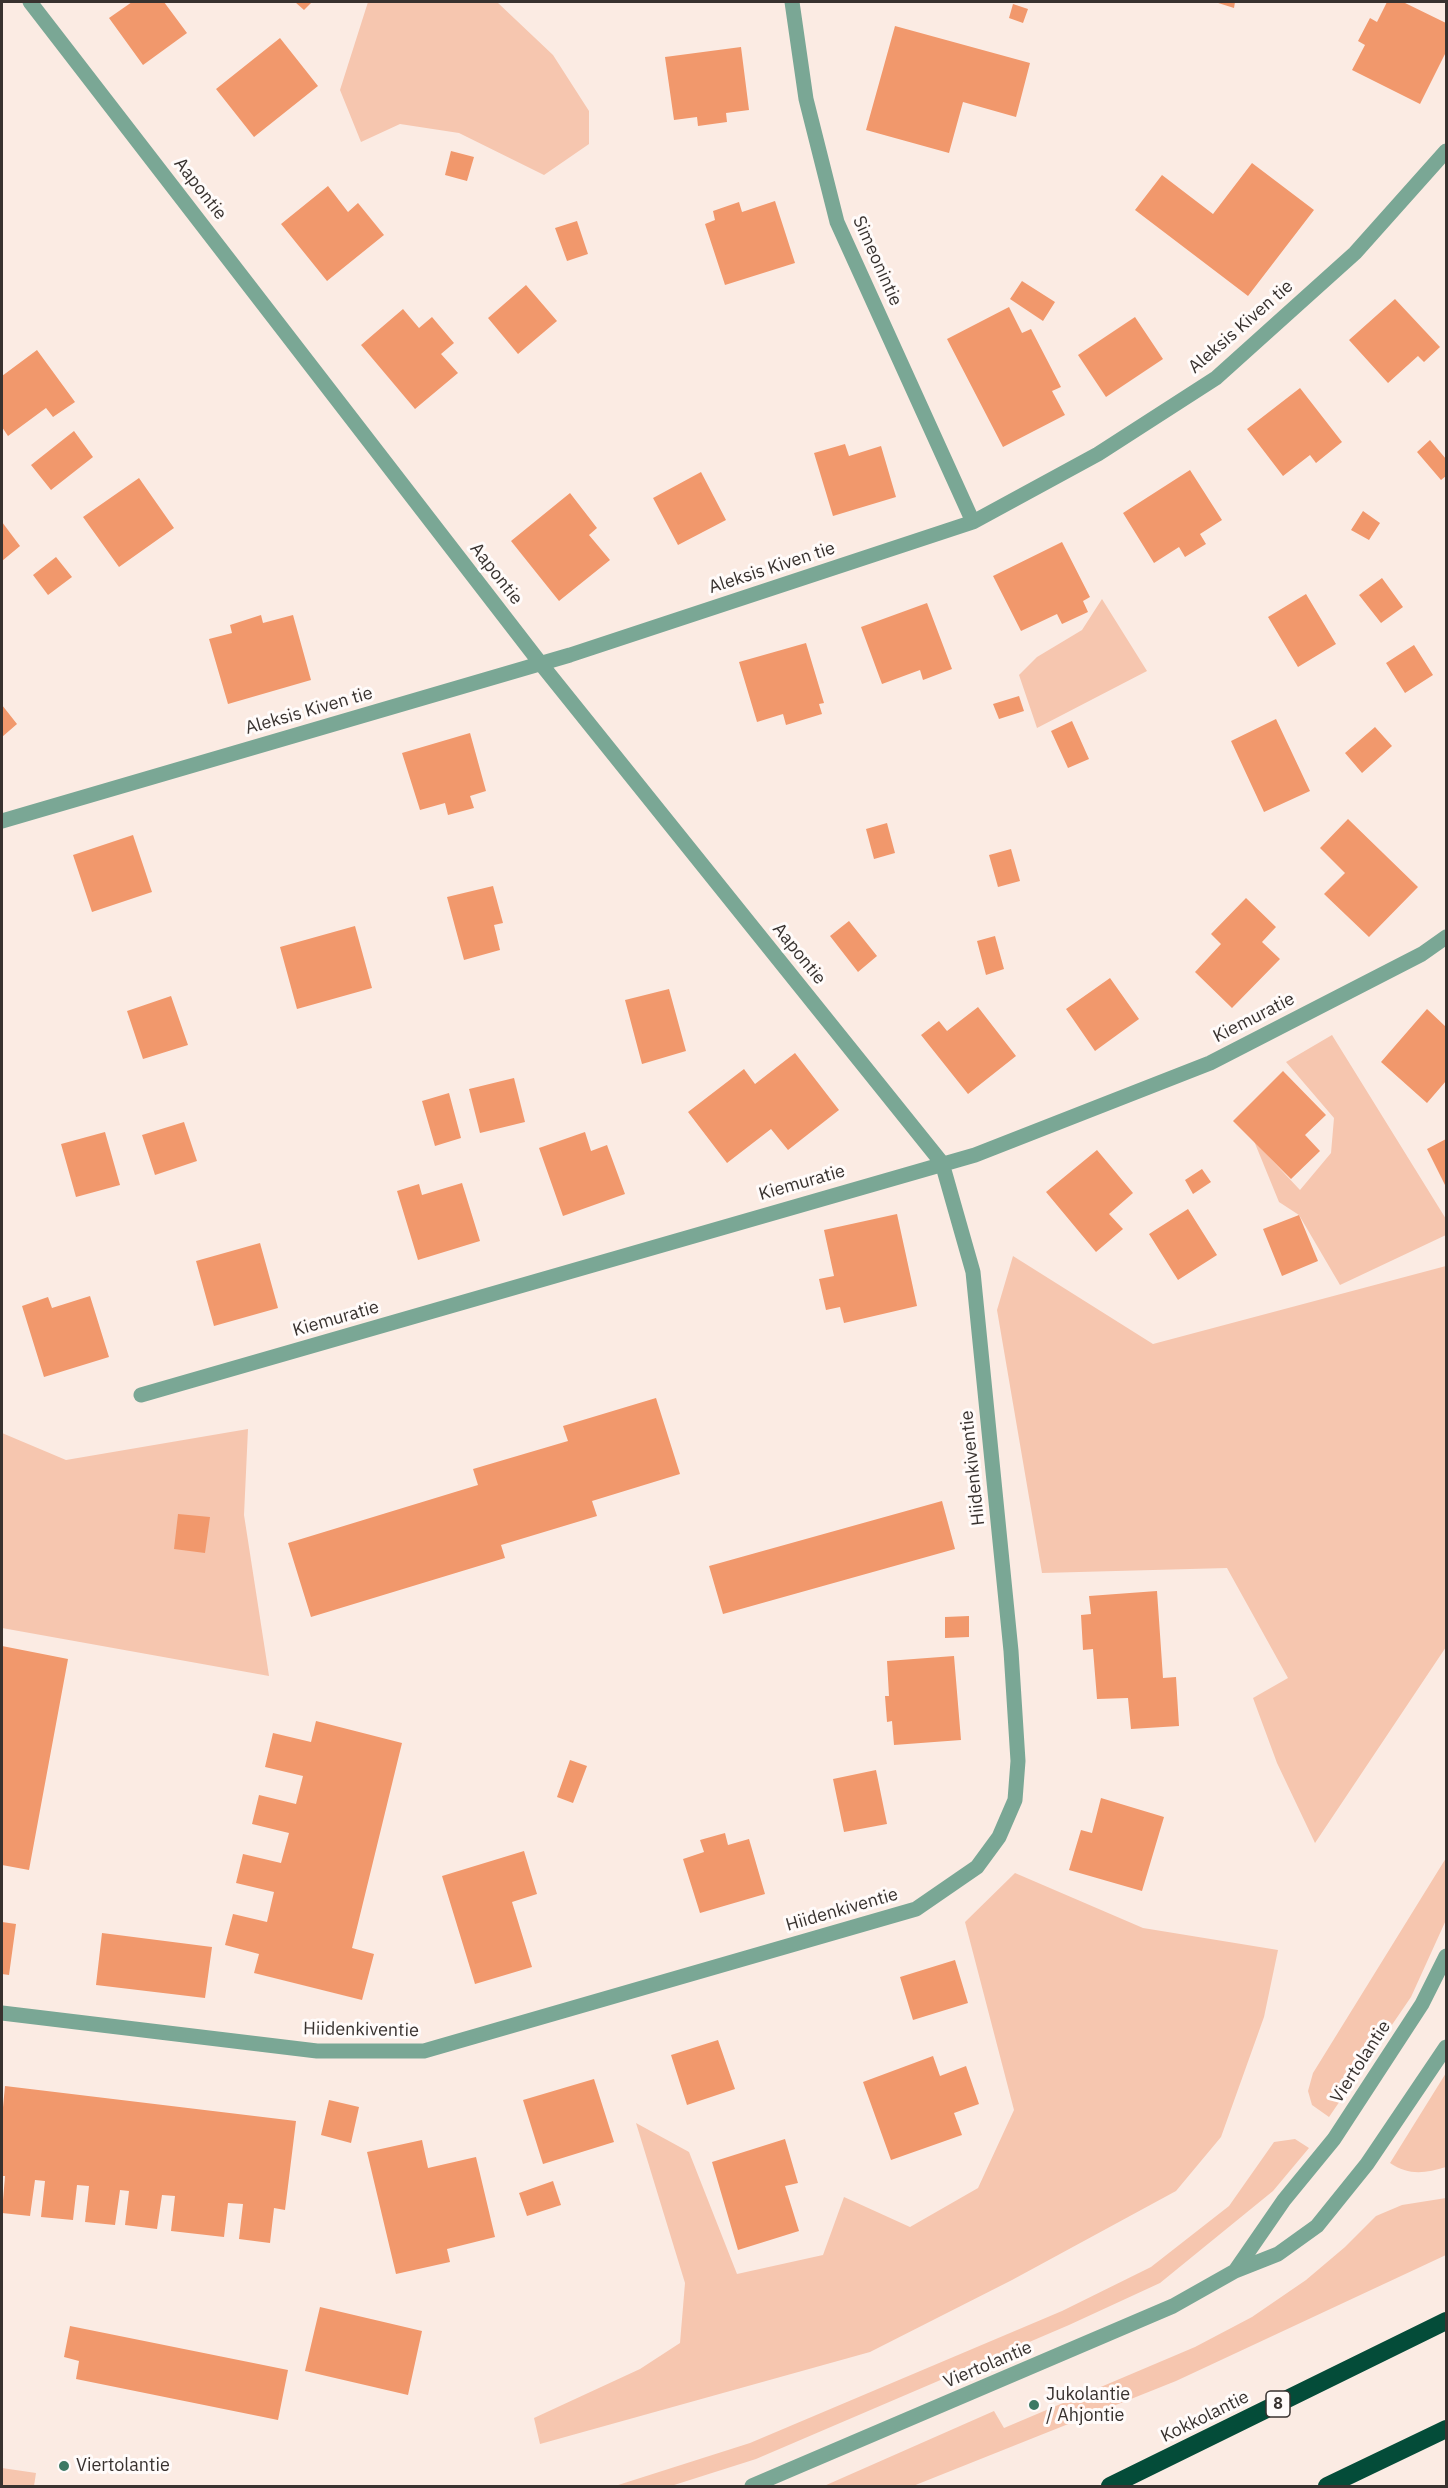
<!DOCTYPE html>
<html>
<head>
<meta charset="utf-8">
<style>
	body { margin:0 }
	#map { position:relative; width:1448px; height:2488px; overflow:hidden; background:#fbebe3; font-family:"IBM Plex Sans",sans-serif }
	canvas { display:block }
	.frame { position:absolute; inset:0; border:3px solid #38322f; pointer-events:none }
</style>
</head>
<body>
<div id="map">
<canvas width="1448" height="2488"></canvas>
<div class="frame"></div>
</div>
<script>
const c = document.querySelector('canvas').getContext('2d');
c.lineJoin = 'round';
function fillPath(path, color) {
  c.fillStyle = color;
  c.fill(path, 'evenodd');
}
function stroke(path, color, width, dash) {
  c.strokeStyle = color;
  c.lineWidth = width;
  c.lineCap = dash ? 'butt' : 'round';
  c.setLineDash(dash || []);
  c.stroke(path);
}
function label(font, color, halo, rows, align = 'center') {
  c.font = font + ' "IBM Plex Sans",sans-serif';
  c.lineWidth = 6;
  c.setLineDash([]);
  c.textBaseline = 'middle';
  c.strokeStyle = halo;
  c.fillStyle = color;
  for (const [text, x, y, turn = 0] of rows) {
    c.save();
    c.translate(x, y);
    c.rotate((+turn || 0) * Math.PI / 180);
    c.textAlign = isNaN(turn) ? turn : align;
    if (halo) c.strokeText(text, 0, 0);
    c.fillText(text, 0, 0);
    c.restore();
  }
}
fillPath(new Path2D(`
	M368 2H497L553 55 589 111V144L544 175 459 133 400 124 361 142 340 90Z
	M1102 599 1147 671 1037 728 1019 675 1037 657 1082 630Z
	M1332 1035 1446 1219V1235L1340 1285 1299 1215 1279 1202 1254 1141 1300 1190 1331 1153 1334 1118 1286 1062Z
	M1013 1256 1153 1344 1446 1266V1647L1315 1843 1277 1763 1253 1698 1288 1678 1227 1568 1042 1573 997 1310Z
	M248 1429 244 1515 269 1676 2 1628V1433L66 1460Z
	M1446 1858V1920L1411 1997 1329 2117 1312 2105 1308 2091 1313 2073Z
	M1015 1873 1143 1928 1278 1950 1264 2017 1221 2137 1176 2191 1012 2280 870 2352 540 2444 534 2418 640 2369 680 2343 685 2283 636 2123 689 2152 737 2274 823 2255 844 2197 910 2227 978 2188 1014 2110 965 1922Z
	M1446 2073V2167C1426 2173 1409 2176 1390 2163Z
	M1295 2139 1309 2148 1273 2191 1160 2283 1069 2325 756 2459 671 2486H615L750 2443 1062 2311 1151 2267 1229 2206 1274 2142Z
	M1446 2198V2255L1176 2381 913 2486H824L994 2411 1004 2428 1195 2347 1252 2317 1306 2280 1345 2247 1376 2216 1402 2205Z
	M2 2468 36 2473 34 2486H2Z`), '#f6c6af');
fillPath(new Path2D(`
	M132 2H164L187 33 143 65 109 18Z
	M295 2H312L304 10Z
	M1215 2H1235L1234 8Z
	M1387 2H1403L1446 23V52L1420 104 1352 70 1365 45 1358 41 1370 18 1377 22Z
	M1013 4 1028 9 1023 23 1009 18Z
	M895 26 1030 63 1016 117 963 102 949 153 866 130Z
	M280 38 318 86 254 137 216 89Z
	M741 47 749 110 726 113 727 122 698 126 697 117 674 120 665 57Z
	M451 151 474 157 467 181 445 175Z
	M1252 163 1314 210 1248 296 1135 210 1162 175 1213 214Z
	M328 186 348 212 358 203 384 235 327 281 281 224Z
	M775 201 795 263 725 285 705 224 715 220 713 211 739 202 742 212Z
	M577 221 588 254 567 261 555 228Z
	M1022 281 1055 302 1043 321 1010 299Z
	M526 285 557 321 518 354 488 318Z
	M1395 299 1440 347 1424 362 1418 356 1388 383 1349 340Z
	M1009 307 1022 333 1031 329 1061 387 1052 391 1065 415 1003 447 947 339Z
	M403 309 419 328 432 317 454 343 441 354 458 373 415 409 361 345Z
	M1135 317 1163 359 1106 397 1078 355Z
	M37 350 75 402 53 417 46 408 8 436 2 427V376Z
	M1300 388 1342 442 1316 463 1310 455 1283 476 1247 429Z
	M74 431 93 457 51 490 31 465Z
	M1430 440 1446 459V476L1441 480 1417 452Z
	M845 444 849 456 881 446 896 497 833 516 814 453Z
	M1190 470 1222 520 1200 534 1206 544 1185 557 1179 547 1154 563 1123 513Z
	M701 472 726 520 678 545 653 498Z
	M139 478 174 528 119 567 83 517Z
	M570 493 597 528 589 535 610 560 559 601 511 541Z
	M1363 511 1380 523 1369 540 1351 530Z
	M2 522 20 546 2 561Z
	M1062 542 1090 597 1083 601 1088 612 1062 624 1057 614 1021 631 993 576Z
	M56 557 72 577 48 595 33 575Z
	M1382 578 1403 607 1381 623 1359 595Z
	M1306 594 1336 644 1298 667 1268 617Z
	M927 603 952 669 923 680 920 670 882 684 861 627Z
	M261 615 263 623 293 615 311 680 228 704 209 639 232 633 230 625Z
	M806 643 824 703 819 704 822 714 786 725 783 714 757 722 739 662Z
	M1414 645 1433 675 1405 693 1386 663Z
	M1019 696 1024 711 999 719 993 704Z
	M2 705 17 724 2 737Z
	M1276 719 1310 791 1264 812 1231 741Z
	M1072 721 1089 759 1068 768 1051 731Z
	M1375 727 1392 746 1362 773 1345 753Z
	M470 733 486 791 470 796 474 808 448 815 445 803 420 810 402 753Z
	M1348 819 1418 887 1369 937 1324 894 1345 873 1320 848Z
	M887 823 895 853 874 859 866 829Z
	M133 835 152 892 92 912 73 855Z
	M1011 849 1020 881 998 887 989 855Z
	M493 886 503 923 494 925 500 950 464 960 447 897Z
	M1246 898 1276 927 1262 942 1280 959 1232 1008 1195 972 1221 944 1211 934Z
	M849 921 877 956 858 972 830 936Z
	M355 926 372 988 297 1009 280 947Z
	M995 936 1004 969 986 975 977 941Z
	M1110 978 1139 1019 1095 1051 1066 1009Z
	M669 989 686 1051 642 1064 625 1000Z
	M171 996 188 1045 143 1059 127 1011Z
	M978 1007 1016 1056 968 1094 921 1035 939 1021 947 1031Z
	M1427 1009 1446 1027V1081L1427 1103 1381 1062Z
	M795 1053 839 1110 788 1150 771 1129 727 1163 688 1112 744 1069 755 1084Z
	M1283 1071 1326 1115 1305 1135 1320 1151 1291 1179 1233 1121Z
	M514 1078 525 1122 480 1133 469 1089Z
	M449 1093 461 1138 435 1146 422 1101Z
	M184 1122 197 1161 155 1175 142 1135Z
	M105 1132 120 1185 76 1197 61 1144Z
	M585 1132 591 1151 607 1145 625 1194 563 1216 539 1148Z
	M1446 1139V1187L1427 1149Z
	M1097 1150 1133 1193 1109 1214 1123 1229 1096 1252 1046 1192Z
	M1202 1169 1211 1182 1193 1194 1185 1180Z
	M462 1183 480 1241 418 1260 397 1191 419 1184 422 1195Z
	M1188 1209 1217 1255 1178 1280 1149 1234Z
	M897 1214 917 1306 844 1323 840 1307 826 1310 819 1279 834 1276 824 1230Z
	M1299 1215 1318 1261 1282 1276 1263 1229Z
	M260 1243 278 1308 214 1326 196 1261Z
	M90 1296 109 1357 44 1377 22 1306 48 1297 52 1308Z
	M656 1398 680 1474 592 1501 597 1516 501 1545 505 1558 311 1617 288 1543 478 1485 473 1469 568 1441 563 1426Z
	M942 1501 955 1549 723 1614 709 1566Z
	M178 1514 210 1517 205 1553 174 1549Z
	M1157 1591 1163 1678 1176 1677 1179 1726 1131 1729 1128 1698 1097 1699 1093 1649 1083 1650 1081 1615 1091 1614 1089 1596Z
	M969 1616V1637L945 1638V1617Z
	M2 1646 68 1659 29 1870 2 1865Z
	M954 1656 961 1740 894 1745 892 1721 887 1722 885 1696H889L887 1661Z
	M316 1721 402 1743 352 1948 374 1954 362 2000 254 1973 259 1954 225 1945 233 1914 267 1922 274 1892 236 1883 243 1854 281 1863 289 1833 252 1824 259 1795 296 1804 303 1776 265 1767 273 1733 311 1742Z
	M570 1760 587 1766 573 1803 557 1797Z
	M876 1770 887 1824 844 1832 833 1779Z
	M1101 1798 1164 1817 1142 1891 1069 1870 1081 1830 1092 1833Z
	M725 1833 728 1845 749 1839 765 1894 700 1913 683 1859 704 1852 700 1840Z
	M524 1851 537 1894 512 1902 532 1967 475 1984 442 1876Z
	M2 1922 16 1924 9 1975 2 1974Z
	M102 1933 212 1947 205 1998 96 1985Z
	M955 1960 968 2003 913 2020 900 1977Z
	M718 2040 735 2089 687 2105 671 2055Z
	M933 2056 940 2076 966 2066 979 2104 954 2113 962 2135 891 2160 863 2082Z
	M594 2079 614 2142 543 2164 523 2100Z
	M5 2086 296 2121 285 2210 274 2208 270 2243 239 2239 243 2204 228 2203 224 2237 171 2231 175 2196 162 2195 157 2229 125 2225 129 2191 120 2190 115 2225 85 2222 89 2186 77 2185 73 2220 41 2217 45 2181 35 2180 30 2216 2 2213 5 2176H2V2118Z
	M329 2100 359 2107 351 2143 321 2135Z
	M785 2139 798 2183 785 2186 799 2231 738 2250 712 2162Z
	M422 2140 428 2168 476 2157 495 2237 447 2249 450 2262 396 2274 367 2152Z
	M553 2181 561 2205 527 2216 519 2193Z
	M320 2307 422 2331 408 2395 305 2371Z
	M70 2326 288 2370 278 2420 76 2379 79 2361 64 2357Z`), '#f1986c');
stroke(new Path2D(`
	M792 2 806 99 837 222 973 522
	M2 821 570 655 973 522 1098 454 1216 378 1355 253 1446 151
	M141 1395 975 1155 1210 1063 1422 954 1446 937
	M2 2013 317 2051H424L916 1909 977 1867 999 1837 1015 1800 1018 1761 1011 1651 973 1272 942 1163 541 664 30 2
	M1235 2271 1284 2200 1334 2139 1422 2004 1446 1956
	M752 2486 1173 2306 1235 2271 1278 2254 1317 2226 1367 2164 1446 2047`), '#7aa795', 15);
stroke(new Path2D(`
	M1110 2486 1446 2321
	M1327 2486 1446 2429`), '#044c39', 18);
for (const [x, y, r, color] of [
	[1034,2405,6,"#3d7964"],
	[64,2466,6,"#3d7964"]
]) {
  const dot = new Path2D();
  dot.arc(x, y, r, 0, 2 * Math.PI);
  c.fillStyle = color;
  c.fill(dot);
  stroke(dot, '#fffbfa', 2);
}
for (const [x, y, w] of [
	[1278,2404,24]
]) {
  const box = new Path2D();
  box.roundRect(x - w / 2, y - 13, w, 26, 4.5);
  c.fillStyle = '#fffbfa';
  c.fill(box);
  stroke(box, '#38322f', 1.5);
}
label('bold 16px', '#38322f', null, [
	["8",1278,2404]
]);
label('18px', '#38322f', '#fffbfa', [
	["Aapontie",200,189,52],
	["Simeonintie",877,261,66],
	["Aleksis Kiven tie",1241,327,-41],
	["Aleksis Kiven tie",772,568,-18],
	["Aapontie",496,574,52],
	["Aleksis Kiven tie",309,711,-16],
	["Aapontie",799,954,51],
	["Kiemuratie",1254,1018,-27],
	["Kiemuratie",802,1183,-16],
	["Kiemuratie",336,1319,-16],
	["Hiidenkiventie",973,1468,-96],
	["Hiidenkiventie",842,1910,-16],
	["Hiidenkiventie",361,2030,1],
	["Viertolantie",1361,2062,-57],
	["Viertolantie",988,2365,-23],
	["Kokkolantie",1205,2417,-26]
]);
label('18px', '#38322f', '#fffbfa', [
	["Jukolantie",1046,2395],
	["/ Ahjontie",1046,2416],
	["Viertolantie",76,2466]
], 'left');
</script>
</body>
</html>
